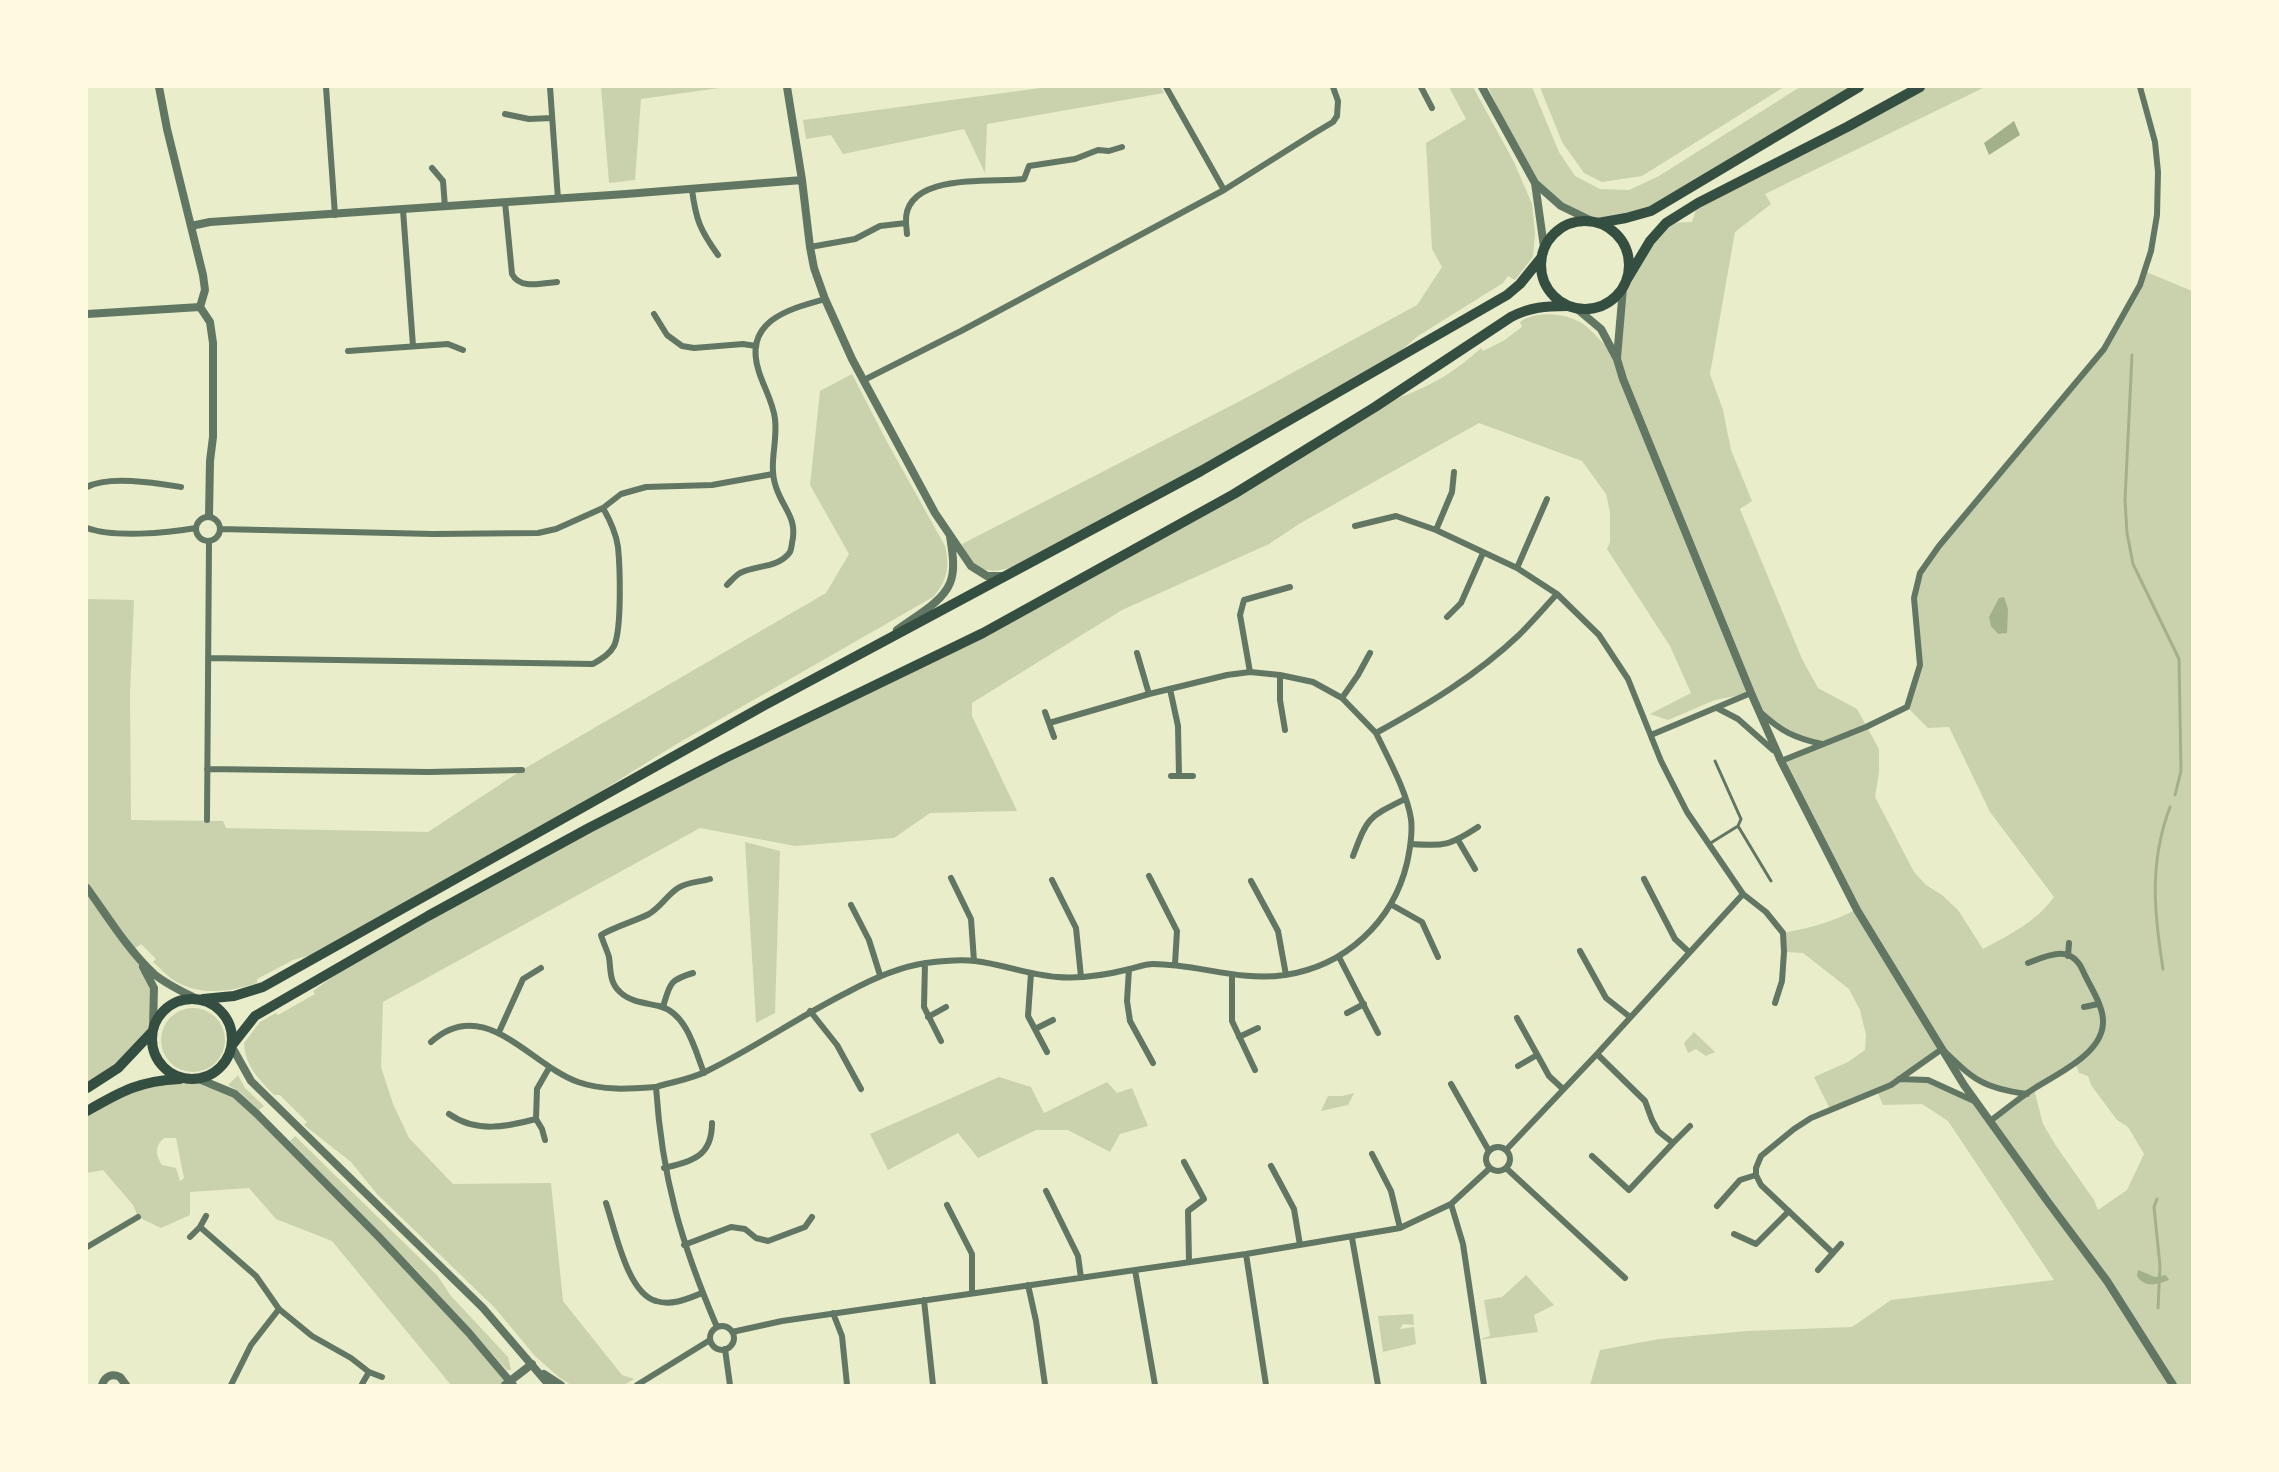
<!DOCTYPE html>
<html>
<head>
<meta charset="utf-8">
<style>
	body { margin:0 }
	#map { position:relative; width:2279px; height:1472px; overflow:hidden; background:#e9edc9; font-family:Poppins,sans-serif }
	canvas { display:block }
	.frame { position:absolute; inset:0; border:88px solid #fefae0; pointer-events:none }
</style>
</head>
<body>
<div id="map">
<canvas width="2279" height="1472"></canvas>
<div class="frame"></div>
</div>
<script>
const c = document.querySelector('canvas').getContext('2d');
c.lineJoin = 'round';
function fillPath(path, color) {
  c.fillStyle = color;
  c.fill(path, 'evenodd');
}
function stroke(path, color, width, dash) {
  c.strokeStyle = color;
  c.lineWidth = width;
  c.lineCap = dash ? 'butt' : 'round';
  c.setLineDash(dash || []);
  c.stroke(path);
}
fillPath(new Path2D(`
	M601 87H718L719 88 641 99 635 180 609 183Z
	M1048 87H1161L1164 93 987 124 985 173 964 129 843 154 831 135 806 139 803 120Z
	M1449 87H1473L1514 162 1532 204 1535 233 1533 257 1515 280 1508 276 1503 283 1418 336 1397 354 1201 471 1013 567C987 575 972 571 962 544L1244 399 1417 305 1442 267 1432 249 1426 143 1466 119Z
	M1488 87H1532L1559 152 1575 176 1600 189 1629 190 1659 176 1800 87H1859L1651 211 1598 223 1561 206 1535 183Z
	M1540 87H1784L1642 176 1602 182 1584 173 1562 142Z
	M1920 87H1985L1765 194 1771 204 1735 232 1710 374 1723 410 1731 450 1752 501 1740 509 1802 659 1818 688 1857 709 1879 749V773L1875 797 1914 872 1926 885 1942 895 1958 910 1983 949C2009 935 2036 922 2054 897L1990 812 1949 727 1928 728 1907 707 1920 665 1914 598 1920 573 2104 349 2144 271 2192 291V1385H1590L1600 1350 1659 1339 1747 1331 1852 1327 1891 1300 2054 1280 1948 1121 1922 1104 1883 1105 1877 1091 1830 1109 1814 1077 1848 1062 1865 1050 1866 1035 1860 1010 1849 989 1803 953 1784 952 1783 933C1809 928 1834 922 1857 909L1781 761 1822 745 1805 740 1760 711 1751 693 1715 700 1668 720 1650 714 1691 693 1670 646 1607 549 1610 542V512L1606 494 1582 461 1479 423 1299 524 1269 544 1122 610 972 703V716L1017 811 930 813 894 838 795 846 700 828 383 1002 381 1067 393 1104 409 1138 453 1184 551 1183 563 1301 622 1375 634 1379 624 1385H571L560 1378 535 1356 495 1308 377 1194 351 1162 304 1125 307 1122 280 1095H274C259 1079 245 1066 244 1043L260 1022 276 1013 278 1015 315 994 313 991 373 948 589 828 983 633 1375 407C1420 390 1445 381 1481 348L1483 351 1503 341 1522 327 1520 322C1536 310 1567 313 1583 324 1595 333 1606 347 1617 358L1623 288 1666 223 1692 222 1698 203ZM1942 1049 1984 1084 2026 1094 1990 1120 1977 1102 1939 1083 1900 1079ZM2075 1063 2079 1073 2088 1076 2091 1085 2117 1120 2128 1127 2144 1154 2127 1190 2098 1210 2094 1200 2056 1146 2043 1124 2034 1089Z
	M852 374 886 440 945 546C950 566 947 582 933 597L675 745 515 845 329 950 293 960 257 979V983C230 992 200 996 175 981 167 976 160 968 153 962L156 959 141 944 133 950 154 988 153 1027 118 1068 87 1086V599L134 600 130 693 131 820 223 821 226 828 428 832 522 770 826 593 849 554 810 485 820 391Z
	M745 842 780 851 775 1013 756 1023Z
	M161 1040a32 32 0 1 1 64 0a32 32 0 1 1-64 0Z
	M1694 1032 1715 1052 1706 1056 1696 1049 1688 1053 1684 1043Z
	M238 1075 245 1088 264 1106 259 1110 240 1092 228 1085Z
	M999 1077 1031 1087 1044 1113 1107 1082 1117 1093 1132 1088 1148 1126 1120 1134 1110 1152 1068 1130H1036L978 1158 958 1133 888 1170 870 1134Z
	M199 1079 235 1094 302 1159 510 1381 505 1385H451L332 1241 276 1219 249 1188 190 1192V1215L161 1228 138 1217 133 1205 103 1170 87 1173V1106C126 1082 155 1080 199 1079ZM164 1138H176L184 1178 180 1181 176 1168 162 1165C156 1155 154 1147 164 1138Z
	M1354 1093 1348 1105 1321 1111 1328 1096H1342Z
	M295 1136 437 1275 451 1296 508 1357 511 1370H507L416 1270 290 1141Z
	M1526 1275 1554 1305 1534 1315 1538 1332 1478 1340 1490 1336 1484 1300 1502 1297Z
	M1413 1314 1414 1325 1403 1324 1400 1329 1414 1327 1416 1344 1383 1352 1378 1316Z`), '#cad2ad');
fillPath(new Path2D(`
	M2014 121 2020 135 1989 155 1984 143Z
	M2004 597 2008 609 2007 633 1998 634 1991 626 1989 617 1999 598Z
	M2138 1270 2155 1277 2166 1275 2169 1280C2156 1285 2145 1288 2137 1276Z`), '#a3b18a');
stroke(new Path2D(`
	M2132 355 2125 500 2127 533 2133 564 2179 659 2181 771 2175 795
	M2163 969C2154 912 2149 863 2170 807
	M2157 1199 2154 1207 2160 1266 2158 1308`), '#a3b18a', 3);
stroke(new Path2D(`
	M1738 826 1771 881
	M1709 844 1738 826 1741 819 1715 761`), '#617663', 3);
stroke(new Path2D(`
	M326 87 335 215
	M550 87 558 199
	M1166 87 1224 190
	M1421 87 1432 108
	M505 114 529 119 552 118
	M432 168 443 181 445 207
	M692 190C696 220 700 230 718 255
	M505 202 512 274C520 290 542 283 557 282
	M403 210 413 346
	M906 223 907 234
	M810 247 855 239 880 226 906 223C903 172 991 183 1024 179L1029 166 1075 159 1098 150 1109 151 1122 147
	M654 314 667 335 682 346 694 348 743 344 756 346
	M348 351 448 344 463 350
	M864 380 961 331 1224 190 1313 134 1333 122 1337 116 1338 101 1333 87
	M87 487C109 475 156 483 181 487
	M196 529a12 12 0 1 1 24 0a12 12 0 1 1-24 0Z
	M1355 526 1396 516 1436 530 1517 568 1557 594 1599 635 1628 679 1661 761 1687 812 1743 894 1766 912 1783 933 1784 952 1782 981 1775 1003
	M87 528C114 538 167 533 196 528
	M220 529 433 534 538 533 556 529 603 508 621 494 646 487 712 485 773 474
	M1436 530 1452 492 1454 472
	M1517 568 1547 499
	M727 585C731 581 735 576 740 573 756 565 779 568 790 552 791 550 792 544 792 543 798 518 783 509 776 487 768 464 778 442 775 419 773 402 764 388 759 372 742 321 789 309 825 299
	M1447 617 1461 603 1483 553
	M1137 653 1149 694
	M208 658 593 664C601 659 609 655 614 646 622 629 620 567 618 547 616 533 610 520 603 508
	M1250 672 1240 615 1244 600 1290 587
	M1280 675V700L1285 730
	M1170 689 1178 726 1179 776H1171
	M1342 698 1358 675 1370 653
	M1717 708 1738 719 1773 750
	M1045 712 1054 737
	M1760 712C1781 731 1794 738 1822 744
	M1049 723 1149 694 1227 675 1250 672 1280 675 1313 682 1342 698 1376 733
	M1651 735 1751 693
	M1779 759 1781 761 1866 727 1907 707 1920 665 1914 598 1920 573 1939 546 2104 349 2140 285 2151 251 2157 215 2158 172 2155 142 2140 87
	M207 769 429 772 522 770
	M1179 776H1193
	M207 820 209 541
	M1458 840 1475 869
	M1411 844C1445 846 1449 846 1478 827
	M1353 856C1368 817 1367 818 1405 799
	M1149 876 1177 931 1175 964
	M951 878 971 919 974 961
	M1644 879 1675 939 1689 952
	M1052 880 1076 928 1081 977
	M1251 881 1278 931 1286 975
	M851 905 869 940 880 975
	M1392 905 1422 922 1438 957
	M1580 951 1606 998 1630 1017
	M2068 956 2069 943
	M1339 957 1378 1033
	M925 963 924 1007 941 1041
	M1129 969 1127 1001 1130 1021 1153 1063
	M1031 973 1028 1016 1047 1052
	M1232 975V1021L1255 1070
	M663 1007C670 984 669 980 693 973
	M2084 1007 2098 1004
	M810 1011 837 1045 861 1089
	M1347 1013 1364 1004
	M928 1017 946 1007
	M1517 1018 1549 1076 1563 1089
	M1035 1029 1053 1020
	M499 1032 523 979 541 968
	M1239 1037 1258 1028
	M431 1042C484 994 530 1065 578 1082 604 1091 629 1089 656 1087
	M1518 1066 1537 1055
	M704 1073C695 1050 687 1013 659 1006 646 1003 630 1002 620 992 609 982 611 970 609 957 607 950 603 942 601 935 616 926 633 922 649 914 661 907 667 895 678 888 687 882 700 882 710 879
	M1899 1079 1928 1080 1974 1101
	M1451 1084 1489 1151
	M449 1114C476 1133 506 1127 536 1119L537 1089 549 1068
	M536 1119 542 1129 545 1140
	M1990 1121C2005 1110 2019 1098 2035 1088 2057 1074 2102 1054 2103 1023 2104 1006 2090 987 2083 971 2071 944 2049 955 2028 963
	M1673 1143 1690 1126
	M1486 1159a12 12 0 1 1 24 0a12 12 0 1 1-24 0Z
	M1506 1150 1597 1054 1743 894
	M1372 1154 1391 1191 1400 1228
	M1592 1156 1629 1190 1673 1143 1658 1131 1652 1120 1645 1101 1597 1054
	M1184 1162 1204 1199 1188 1211 1189 1261
	M1271 1166 1294 1209 1300 1245
	M664 1168C692 1161 712 1157 712 1123
	M1506 1168 1625 1278
	M1046 1191 1078 1256 1081 1278
	M606 1203C615 1229 627 1293 656 1301 672 1306 687 1299 702 1293
	M1451 1204 1463 1244 1484 1385
	M947 1205 972 1254V1292
	M1717 1206 1740 1180 1756 1175
	M200 1227 206 1216
	M1734 1234 1756 1244 1789 1211
	M190 1237 200 1227 256 1276 279 1309 312 1336 351 1358 369 1372 382 1377
	M1352 1238 1378 1385
	M684 1245 731 1227 745 1229 756 1238 768 1241 805 1227 812 1217
	M87 1247 138 1217
	M1833 1253 1761 1185 1756 1175V1168L1761 1156 1794 1129 1811 1118 1891 1085 1942 1049C1973 1079 1982 1088 2027 1094
	M1246 1254 1266 1385
	M1135 1270 1155 1385
	M1818 1270 1841 1244
	M1028 1285 1036 1321 1045 1385
	M924 1300 933 1385
	M833 1313 842 1336 847 1385
	M710 1338a12 12 0 1 1 24 0a12 12 0 1 1-24 0Z
	M717 1327C681 1243 662 1178 656 1087 672 1082 692 1079 707 1071 756 1047 800 1016 848 992 872 979 898 967 926 963 941 961 960 959 975 961 1002 964 1029 975 1057 977 1081 979 1106 975 1130 969 1138 967 1145 964 1153 964 1198 964 1240 982 1285 975 1345 966 1393 922 1407 863 1410 849 1413 834 1411 819 1407 792 1388 758 1376 733 1427 705 1477 675 1519 635 1532 622 1544 608 1557 594
	M732 1332 782 1321 1246 1254 1400 1228 1451 1204 1490 1168
	M725 1349 730 1385
	M362 1384 369 1372
	M231 1385 251 1345 279 1309
	M637 1385 710 1340`), '#617663', 6);
stroke(new Path2D(`
	M159 87 167 129 203 275 205 290 200 307 210 322 213 343V437L210 461 209 516
	M787 87 802 180 810 247 814 268 825 299 852 359 935 513 971 566 987 576H1005
	M1482 87 1535 183 1561 206 1594 222
	M1535 183 1544 247
	M191 226 210 222 626 194 802 180
	M1576 308 1601 329 1617 359 1623 379 1751 693 1781 761 1857 910 1964 1085 2048 1202 2107 1281 2173 1385
	M87 314 200 307
	M1617 358 1623 288
	M897 630C914 617 942 603 950 583 956 569 952 550 950 536
	M87 888C108 917 128 950 154 974 166 984 181 991 195 998
	M143 967 154 988 153 1027
	M232 1047 251 1081 483 1308 549 1385
	M199 1079 235 1094 257 1114 378 1236 469 1333 513 1385
	M544 1374 561 1385
	M102 1385C105 1376 112 1373 120 1377L126 1385
	M505 1385 532 1364`), '#617663', 8);
stroke(new Path2D(`
	M1541 265a44 44 0 1 1 88 0a44 44 0 1 1-88 0Z
	M1598 223 1626 218 1651 211 1859 87
	M1626 281 1650 241 1666 223 1698 203 1847 127 1920 87
	M152 1039a40 40 0 1 1 80 0a40 40 0 1 1-80 0Z
	M203 999 234 996 263 987 765 705 1201 471 1507 295 1520 284 1541 258
	M233 1044 255 1016 428 916 589 828 725 758 983 633 1234 494 1375 407 1511 317C1530 307 1546 306 1567 306
	M87 1088 118 1068 152 1032
	M87 1111C122 1091 139 1081 180 1079`), '#344e41', 10);
</script>
</body>
</html>
